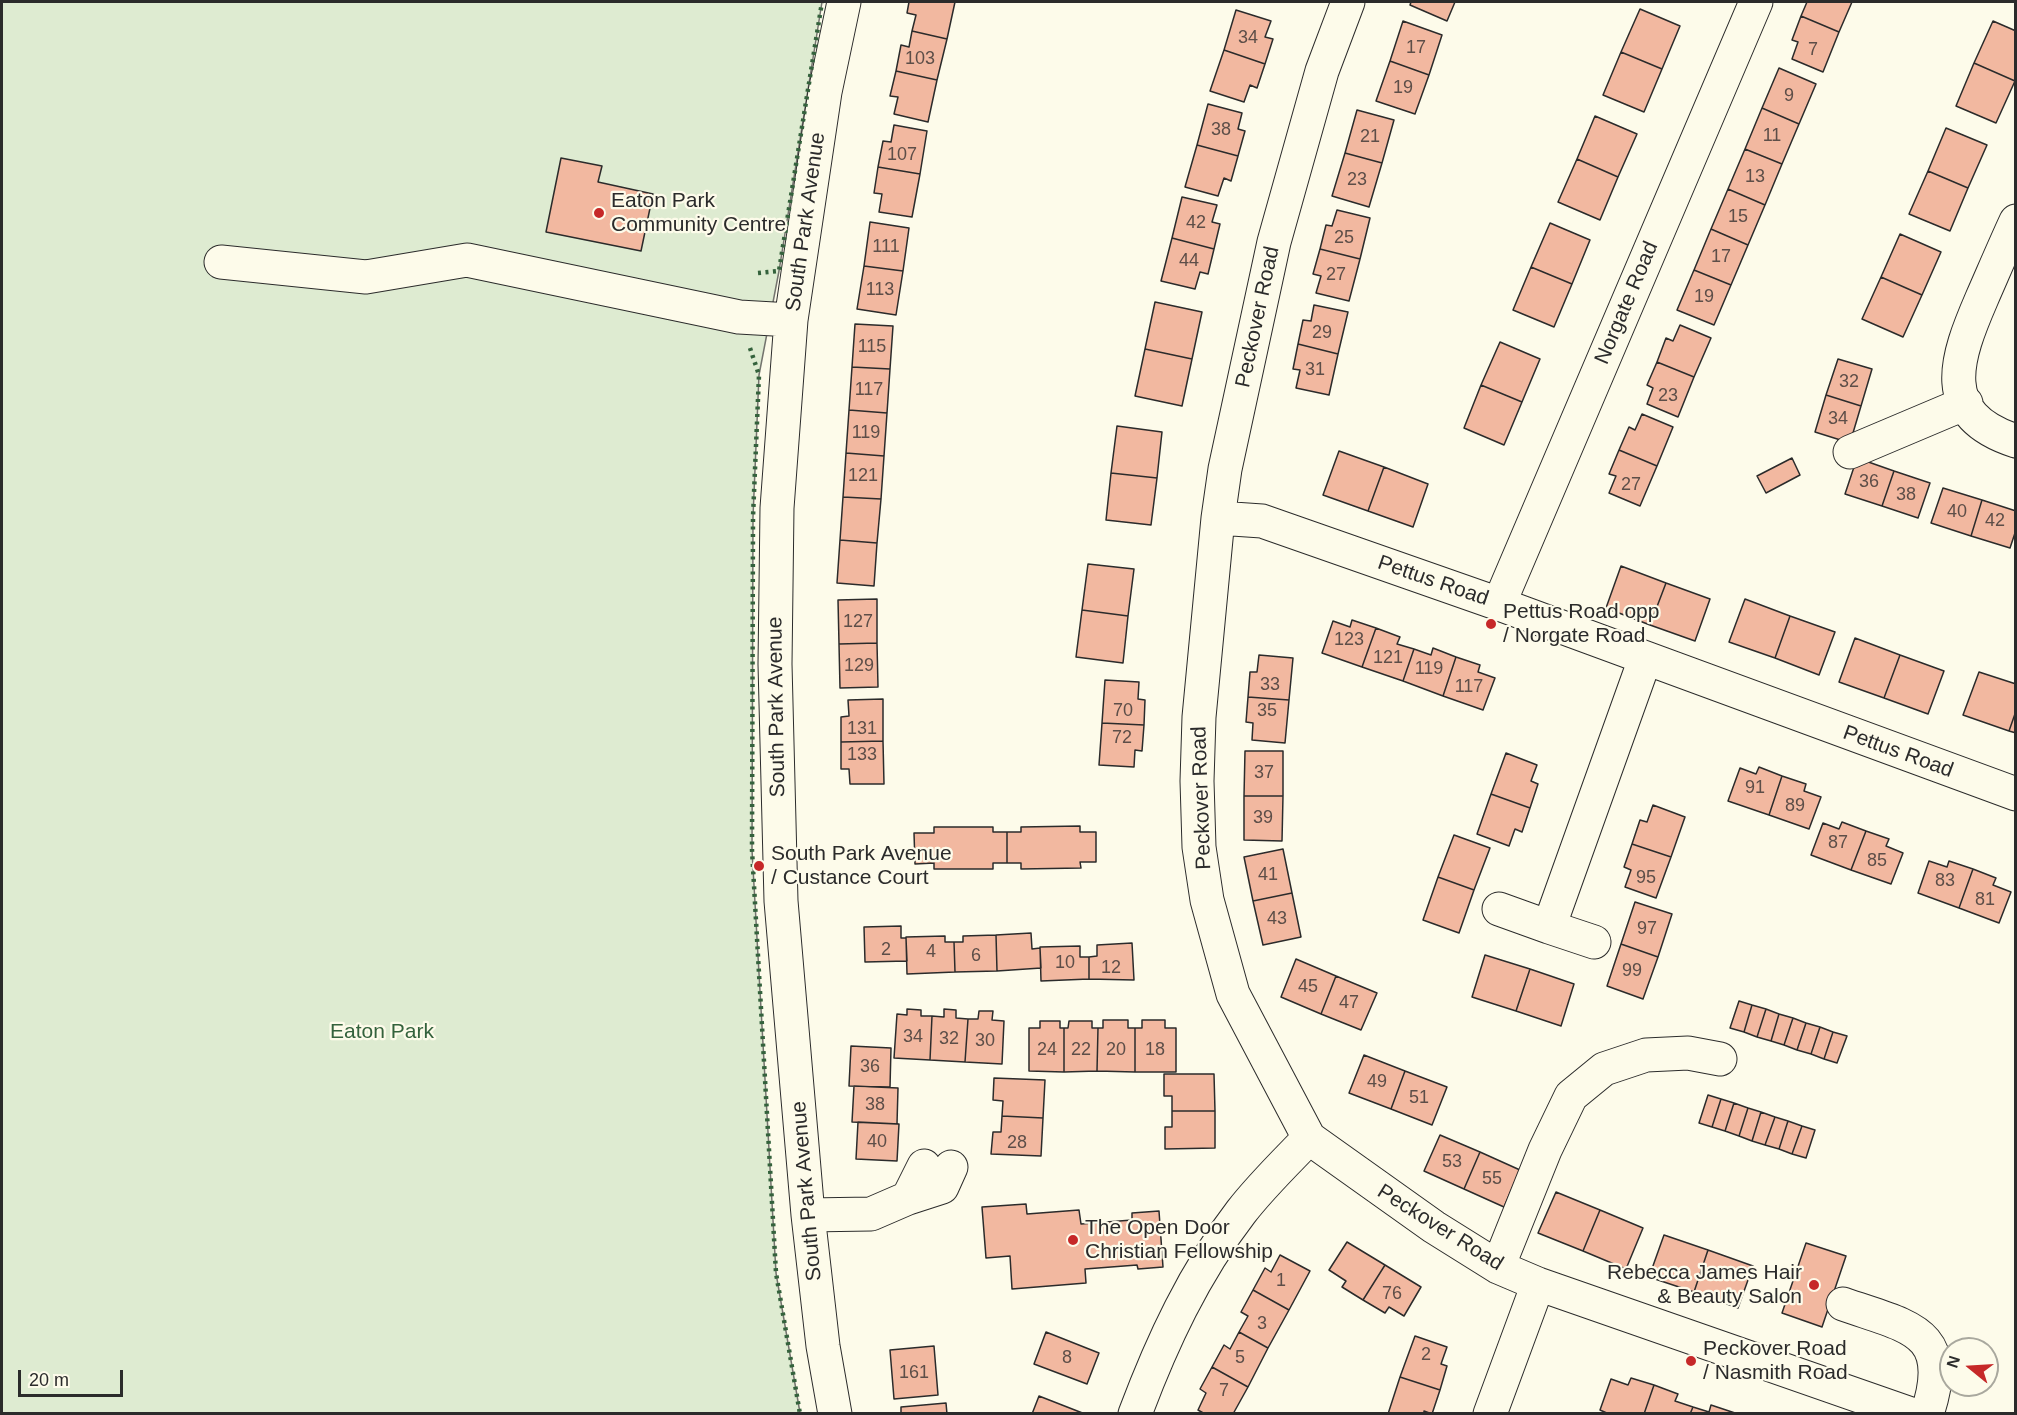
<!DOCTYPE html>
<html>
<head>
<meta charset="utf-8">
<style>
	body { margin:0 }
	#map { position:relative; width:2017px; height:1415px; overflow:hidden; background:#fdfbea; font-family:Arial,sans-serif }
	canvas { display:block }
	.frame { position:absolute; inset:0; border:3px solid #2b2b2b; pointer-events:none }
	.north { position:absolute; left:1939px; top:1337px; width:60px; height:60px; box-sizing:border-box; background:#fdfbea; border:2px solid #a9a89e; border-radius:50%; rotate:288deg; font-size:16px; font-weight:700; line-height:24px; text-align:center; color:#2b2b2b }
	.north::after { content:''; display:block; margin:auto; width:21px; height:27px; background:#c62828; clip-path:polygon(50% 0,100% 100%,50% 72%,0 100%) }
	.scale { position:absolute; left:18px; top:1370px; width:105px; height:27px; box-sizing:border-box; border:3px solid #2b2b2b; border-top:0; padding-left:8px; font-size:18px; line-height:21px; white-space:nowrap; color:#2b2b2b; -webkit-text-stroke:4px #fdfbea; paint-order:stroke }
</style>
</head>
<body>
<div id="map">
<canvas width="2017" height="1415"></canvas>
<div class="frame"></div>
<div class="north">N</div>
<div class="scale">20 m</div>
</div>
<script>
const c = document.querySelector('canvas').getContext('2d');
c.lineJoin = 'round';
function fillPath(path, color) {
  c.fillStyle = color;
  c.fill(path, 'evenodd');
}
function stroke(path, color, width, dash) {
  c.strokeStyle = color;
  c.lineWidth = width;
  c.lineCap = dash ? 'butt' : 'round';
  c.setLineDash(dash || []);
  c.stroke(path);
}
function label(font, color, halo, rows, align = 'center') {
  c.font = font + ' Arial,sans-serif';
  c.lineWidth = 4.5;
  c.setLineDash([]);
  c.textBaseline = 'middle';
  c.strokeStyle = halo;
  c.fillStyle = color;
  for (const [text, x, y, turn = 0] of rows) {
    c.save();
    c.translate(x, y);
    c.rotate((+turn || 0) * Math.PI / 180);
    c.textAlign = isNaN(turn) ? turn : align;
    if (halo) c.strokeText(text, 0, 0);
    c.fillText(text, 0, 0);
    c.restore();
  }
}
const green = new Path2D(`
	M2 2H822L779 271 759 375 753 517 752 850 776 1273 800 1413 2 1414Z`);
fillPath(green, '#deebd1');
stroke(green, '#74746e', 1.5);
const building = new Path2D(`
	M909 2H955L947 39 912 31 916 15 907 13Z
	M1411 2H1455L1447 21 1410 5Z
	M1807 2H1852L1839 32 1801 16Z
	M1640 9 1680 26 1662 69 1621 52Z
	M1236 10 1271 21 1265 37 1273 39 1265 64 1224 50Z
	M1801 16 1839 32 1823 72 1792 59 1798 42 1792 40Z
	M1403 21 1442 35 1429 75 1390 61Z
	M1993 21 2016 31 2015 81 1974 63Z
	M912 31 947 39 937 80 896 71 901 45 909 47Z
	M1224 50 1265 64 1257 88 1250 85 1244 102 1210 91Z
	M1621 52 1662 69 1644 112 1603 95Z
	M1390 61 1429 75 1415 114 1376 101Z
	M1974 63 2015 81 1996 123 1956 106Z
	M1779 68 1816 84 1799 124 1762 108Z
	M896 71 937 80 928 122 894 114 898 97 890 96Z
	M1208 104 1242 113 1238 129 1245 131 1238 156 1197 145Z
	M1762 108 1799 124 1782 164 1745 149Z
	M1357 110 1394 120 1382 163 1345 153Z
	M1595 116 1637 134 1618 177 1577 159Z
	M894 125 927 131 920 174 878 167 883 141 891 142Z
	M1946 128 1987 145 1968 188 1928 171Z
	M1197 145 1238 156 1231 181 1224 178 1218 196 1185 187Z
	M1745 149 1782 164 1765 205 1728 189Z
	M1345 153 1382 163 1369 207 1332 196Z
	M561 158 602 166 598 182 653 194 641 251 546 232Z
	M1577 159 1618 177 1600 220 1558 202Z
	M878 167 920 174 912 217 879 212 882 194 874 193Z
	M1928 171 1968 188 1950 231 1909 214Z
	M1728 189 1765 205 1748 245 1711 229Z
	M1182 197 1217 205 1212 222 1220 224 1214 249 1172 238Z
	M1337 210 1370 218 1360 259 1320 249 1326 225 1332 226Z
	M870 222 909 228 903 271 864 266Z
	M1550 223 1590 240 1572 284 1531 267Z
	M1711 229 1748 245 1731 285 1694 270Z
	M1900 234 1941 252 1922 295 1881 277Z
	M1172 238 1214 249 1208 274 1200 272 1195 289 1161 281Z
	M1320 249 1360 259 1349 301 1316 293 1321 276 1313 274Z
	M864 266 903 271 896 315 857 309Z
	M1531 267 1572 284 1554 327 1513 310Z
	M1694 270 1731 285 1714 325 1677 310Z
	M1881 277 1922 295 1903 337 1862 319Z
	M1155 302 1202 312 1192 359 1145 349Z
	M1314 305 1348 312 1338 354 1298 344 1303 320 1311 321Z
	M855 324 893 326 890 369 852 367Z
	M1680 325 1711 338 1694 377 1657 362 1666 338 1673 341Z
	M1500 342 1540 359 1522 402 1481 385Z
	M1298 344 1338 354 1329 395 1296 388 1300 370 1293 369Z
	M1145 349 1192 359 1182 406 1135 396Z
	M1838 359 1872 369 1861 406 1826 395Z
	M1657 362 1694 377 1678 417 1647 404 1653 388 1647 385Z
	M852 367 890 369 887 413 849 410Z
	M1481 385 1522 402 1504 445 1464 428Z
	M1826 395 1861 406 1850 443 1815 432Z
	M849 410 887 413 884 456 846 453Z
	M1642 414 1673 427 1657 466 1619 450 1629 427 1635 430Z
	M1117 426 1162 432 1157 478 1111 473Z
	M1619 450 1657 466 1640 506 1609 493 1616 476 1609 474Z
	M1339 451 1384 467 1368 511 1323 495Z
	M846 453 884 456 881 499 843 497Z
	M1792 458 1800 475 1766 493 1757 476Z
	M1857 458 1894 471 1882 506 1845 494Z
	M1384 467 1428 484 1413 527 1368 511Z
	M1894 471 1930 483 1918 518 1882 506Z
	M1111 473 1157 478 1151 525 1106 520Z
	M1943 488 1982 500 1971 536 1931 523Z
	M843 497 881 499 877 543 840 540Z
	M1982 500 2016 511V530L2010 548 1971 536Z
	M840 540 877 543 874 586 837 583Z
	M1088 564 1134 569 1128 616 1082 610Z
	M1621 566 1666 583 1650 625 1606 608Z
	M1666 583 1710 599 1695 641 1650 625Z
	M877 599V643L839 644 838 600Z
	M1745 599 1790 616 1775 658 1729 642Z
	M1082 610 1128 616 1123 663 1076 657Z
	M1790 616 1835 632 1819 675 1775 658Z
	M1352 620 1376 628 1362 667 1322 653 1333 621 1350 627Z
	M1376 628 1400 637 1397 644 1414 649 1403 681 1362 667Z
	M1855 638 1900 655 1884 698 1839 682Z
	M877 643 878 687 840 688 839 644Z
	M1433 648 1456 657 1443 696 1403 681 1414 649 1431 655Z
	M1259 655 1293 658 1289 700 1248 697 1250 672H1257Z
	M1900 655 1944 671 1928 714 1884 698Z
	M1456 657 1480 665 1478 672 1495 678 1483 710 1443 696Z
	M1979 672 2016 684V711L2009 731 1963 715Z
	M1105 680 1139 682 1138 699 1145 700 1144 725 1102 723Z
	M1248 697 1289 700 1285 743 1252 740 1253 723 1246 722Z
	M883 699V741L841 742V717L849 716 848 700Z
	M2016 711V733L2009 731Z
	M1102 723 1144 725 1142 751 1135 750 1134 767 1099 765Z
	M883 741 884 784H850L849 769H841V742Z
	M1245 751H1283V796H1244Z
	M1506 753 1537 765 1531 781 1538 784 1530 808 1491 794Z
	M1759 767 1782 776 1769 815 1728 801 1740 768 1756 774Z
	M1782 776 1806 784 1804 791 1821 797 1809 829 1769 815Z
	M1491 794 1530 808 1522 832 1515 829 1509 846 1477 834Z
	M1244 796H1283L1282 841 1244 840Z
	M1653 805 1685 817 1671 857 1632 844 1640 820 1647 822Z
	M1842 822 1866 831 1851 870 1811 855 1823 823 1839 829Z
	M1080 826V832H1096V862H1080L1081 868 1021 869V863H1007V832H1021V827Z
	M934 827H993V832H1007V863H993V869H934V863L915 864 914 833H934Z
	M1866 831 1889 839 1886 846 1903 853 1891 884 1851 870Z
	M1454 835 1490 848 1474 890 1438 877Z
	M1632 844 1671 857 1656 898 1625 887 1631 870 1624 867Z
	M1283 849 1292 893 1253 901 1244 857Z
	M1929 861 1947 867 1949 861 1973 869 1959 908 1918 893Z
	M1973 869 1996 878 1993 885 2011 892 1999 923 1959 908Z
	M1438 877 1474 890 1459 933 1423 920Z
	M1292 893 1301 937 1263 945 1253 901Z
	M1635 902 1672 914 1658 957 1621 944Z
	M901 926V938H906L907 961 865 962 864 927Z
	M1031 933 1032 949 1040 948 1041 968 997 971 996 935Z
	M996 935 997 971 955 972 954 942H963V936Z
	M945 936V942H954L955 972 907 974 906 937Z
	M1132 943 1134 980 1089 979V957L1097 956V945Z
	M1621 944 1658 957 1643 999 1607 986Z
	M1080 946V957H1089V979L1041 981 1040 947Z
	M1485 955 1530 969 1516 1011 1472 997Z
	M1296 959 1336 976 1321 1014 1281 997Z
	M1530 969 1574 984 1561 1026 1516 1011Z
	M1336 976 1377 993 1361 1030 1321 1014Z
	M1739 1001 1752 1005 1744 1032 1730 1028Z
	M1752 1005 1766 1009 1757 1037 1744 1032Z
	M907 1009 921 1010V1016H932L930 1060 894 1058 897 1014 907 1015Z
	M944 1009 956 1010V1018L968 1019 965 1062 930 1060 932 1016 944 1017Z
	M1766 1009 1779 1014 1771 1041 1757 1037Z
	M979 1011H993L992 1020 1004 1021 1002 1064 965 1062 968 1019H978Z
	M1779 1014 1793 1018 1784 1045 1771 1041Z
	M1793 1018 1806 1023 1797 1050 1784 1045Z
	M1103 1020H1128V1028H1135V1072L1097 1071 1098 1028H1103Z
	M1142 1020H1165V1028H1176V1072H1135V1028H1142Z
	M1040 1021H1060V1028H1064V1072L1029 1071V1028H1040Z
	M1069 1021H1092V1028H1098L1097 1071 1064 1072V1028H1068Z
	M1806 1023 1820 1027 1811 1054 1797 1050Z
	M1820 1027 1833 1032 1824 1059 1811 1054Z
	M1833 1032 1847 1036 1837 1063 1824 1059Z
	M851 1046 891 1048 890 1087 849 1086Z
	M1364 1055 1405 1071 1391 1109 1349 1093Z
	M1405 1071 1447 1087 1432 1125 1391 1109Z
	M1164 1074H1214L1215 1111H1172V1096H1164Z
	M994 1078 1045 1080 1043 1118 1002 1116 1003 1101 993 1100Z
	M854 1086 898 1088 897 1124 852 1122Z
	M1708 1095 1721 1099 1712 1127 1699 1123Z
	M1721 1099 1734 1103 1725 1131 1712 1127Z
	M1734 1103 1748 1108 1739 1136 1725 1131Z
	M1748 1108 1761 1112 1752 1141 1739 1136Z
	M1172 1111H1215V1148L1165 1149V1127H1172Z
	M1761 1112 1775 1117 1765 1145 1752 1141Z
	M1002 1116 1043 1118 1041 1156 991 1154 993 1132H1001Z
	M1775 1117 1788 1121 1779 1149 1765 1145Z
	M1788 1121 1802 1126 1792 1154 1779 1149Z
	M858 1122 899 1124 897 1161 856 1159Z
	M1802 1126 1815 1130 1806 1158 1792 1154Z
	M1440 1135 1480 1152 1464 1189 1424 1171Z
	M1480 1152 1520 1170 1504 1207 1464 1189Z
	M1556 1192 1600 1210 1583 1251 1538 1233Z
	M1026 1204 1027 1214 1079 1210 1081 1224 1132 1220V1213L1159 1211 1163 1267 1138 1269 1137 1265 1085 1269 1086 1283 1012 1289 1010 1256 986 1258 982 1207Z
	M1600 1210 1643 1228 1626 1269 1583 1251Z
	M1664 1235 1708 1250 1694 1292 1649 1277Z
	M1347 1242 1385 1265 1363 1300 1342 1287 1346 1281 1329 1270Z
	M1806 1243 1846 1256 1822 1327 1782 1313Z
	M1708 1250 1753 1266 1738 1308 1694 1292Z
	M1280 1255 1310 1271 1289 1310 1253 1290 1265 1268 1271 1272Z
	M1385 1265 1421 1287 1404 1316 1389 1307 1385 1313 1363 1300Z
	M1253 1290 1289 1310 1268 1348 1239 1332 1248 1316 1241 1312Z
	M1046 1332 1099 1353 1087 1384 1034 1364Z
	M1239 1332 1268 1348 1248 1387 1212 1367 1224 1345 1230 1349Z
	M1415 1336 1447 1347 1441 1364 1447 1366 1440 1390 1400 1377Z
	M934 1346 938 1395 894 1399 890 1350Z
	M1212 1367 1248 1387 1233 1414H1205L1198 1410 1206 1393 1200 1389Z
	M1400 1377 1440 1390 1432 1414 1424 1411V1414H1388Z
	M1631 1378 1654 1385 1644 1414H1609L1600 1410 1611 1379 1628 1385Z
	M1654 1385 1678 1394 1675 1401 1693 1407 1690 1414H1644Z
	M1039 1396 1085 1414H1032Z
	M946 1403 947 1414H901V1407Z
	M1711 1405 1735 1413 1690 1414 1693 1407 1709 1412Z`);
fillPath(building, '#f2b8a0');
stroke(building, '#2b2b2b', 1.5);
const minor = new Path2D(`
	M1348 2 1322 71 1274 242 1225 469 1218 518 1199 717 1197 781 1199 847 1207 900 1233 994 1309 1138 1434 1227 1498 1267 1538 1284 1911 1414
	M2016 221C2004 247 1993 273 1982 298 1956 358 1935 415 2016 441
	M221 262 366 277 467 260 739 317 791 320
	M1850 452 1966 403
	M1218 518 1262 521 1499 604 2016 794
	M1499 604 1756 2
	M1499 909 1549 927 1645 659
	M1549 927 1594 942
	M908 1198 942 1187 951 1167
	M808 1215 871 1214 908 1198 924 1166
	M1498 1267 1545 1150 1571 1096 1604 1069 1646 1055 1688 1053 1720 1059
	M1843 1304C1908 1327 1955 1330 1927 1414
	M835 1414 823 1346 808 1215 781 901 775 664 777 508 791 320 825 92 844 2
	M1135 1414C1162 1342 1194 1273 1241 1212 1261 1186 1286 1162 1309 1138
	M1490 1414 1538 1284`);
stroke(minor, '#2b2b2b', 35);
stroke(minor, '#fdfbea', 33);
stroke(new Path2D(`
	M758 273 779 271 822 2
	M750 348 759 375 753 517 752 850 776 1273 800 1414`), '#34623c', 4.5, [3, 4.5]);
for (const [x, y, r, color] of [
	[599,213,6,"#c62828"],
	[1491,624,6,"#c62828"],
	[759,866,6,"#c62828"],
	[1073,1240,6,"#c62828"],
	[1814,1285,6,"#c62828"],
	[1691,1361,6,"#c62828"]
]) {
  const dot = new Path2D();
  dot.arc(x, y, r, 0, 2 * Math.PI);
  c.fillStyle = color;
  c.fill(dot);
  stroke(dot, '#fdfbea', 2);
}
label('18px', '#5d4e48', null, [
	["34",1248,38],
	["17",1416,48],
	["7",1813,50],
	["103",920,59],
	["19",1403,88],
	["9",1789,96],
	["38",1221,130],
	["11",1772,136],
	["21",1370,137],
	["107",902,155],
	["13",1755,177],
	["23",1357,180],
	["15",1738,217],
	["42",1196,223],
	["25",1344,238],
	["111",886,247],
	["17",1721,257],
	["44",1189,261],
	["27",1336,275],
	["113",880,290],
	["19",1704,297],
	["29",1322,333],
	["115",872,347],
	["31",1315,370],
	["32",1849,382],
	["117",869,390],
	["23",1668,396],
	["34",1838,419],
	["119",866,433],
	["121",863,476],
	["36",1869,482],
	["27",1631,485],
	["38",1906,495],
	["40",1957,512],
	["42",1995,521],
	["127",858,622],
	["123",1349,640],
	["121",1388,658],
	["129",859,666],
	["119",1429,669],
	["33",1270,685],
	["117",1469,687],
	["70",1123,711],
	["35",1267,711],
	["131",862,729],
	["72",1122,738],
	["133",862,755],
	["37",1264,773],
	["91",1755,788],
	["89",1795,806],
	["39",1263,818],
	["87",1838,843],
	["85",1877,861],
	["41",1268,875],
	["95",1646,878],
	["83",1945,881],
	["81",1985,900],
	["43",1277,919],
	["97",1647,929],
	["2",886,950],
	["4",931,952],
	["6",976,956],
	["10",1065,963],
	["12",1111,968],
	["99",1632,971],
	["45",1308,987],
	["47",1349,1003],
	["34",913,1037],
	["32",949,1039],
	["30",985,1041],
	["24",1047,1050],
	["22",1081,1050],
	["20",1116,1050],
	["18",1155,1050],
	["36",870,1067],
	["49",1377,1082],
	["51",1419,1098],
	["38",875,1105],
	["40",877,1142],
	["28",1017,1143],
	["53",1452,1162],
	["55",1492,1179],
	["1",1281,1281],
	["76",1392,1294],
	["3",1262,1324],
	["2",1426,1355],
	["8",1067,1358],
	["5",1240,1358],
	["161",914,1373],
	["7",1224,1391]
]);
label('21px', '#2b2b2b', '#fdfbea', [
	["Eaton Park",611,201],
	["Community Centre",611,225],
	["Pettus Road opp",1503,612],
	["/ Norgate Road",1503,636],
	["South Park Avenue",771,854],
	["/ Custance Court",771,878],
	["The Open Door",1085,1228],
	["Christian Fellowship",1085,1252],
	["Rebecca James Hair",1802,1273,"right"],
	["& Beauty Salon",1802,1297,"right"],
	["Peckover Road",1703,1349],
	["/ Nasmith Road",1703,1373]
], 'left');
label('21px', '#2b2b2b', '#fdfbea', [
	["South Park Avenue",806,222,-82],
	["Norgate Road",1627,303,-67],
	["Peckover Road",1258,317,-78],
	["Pettus Road",1433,581,19],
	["South Park Avenue",777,707,-91],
	["Pettus Road",1898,752,20],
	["Peckover Road",1202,798,-92],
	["South Park Avenue",807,1191,-95],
	["Peckover Road",1440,1228,32]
]);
label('21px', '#34623c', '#fdfbea', [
	["Eaton Park",382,1032]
]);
</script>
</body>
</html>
